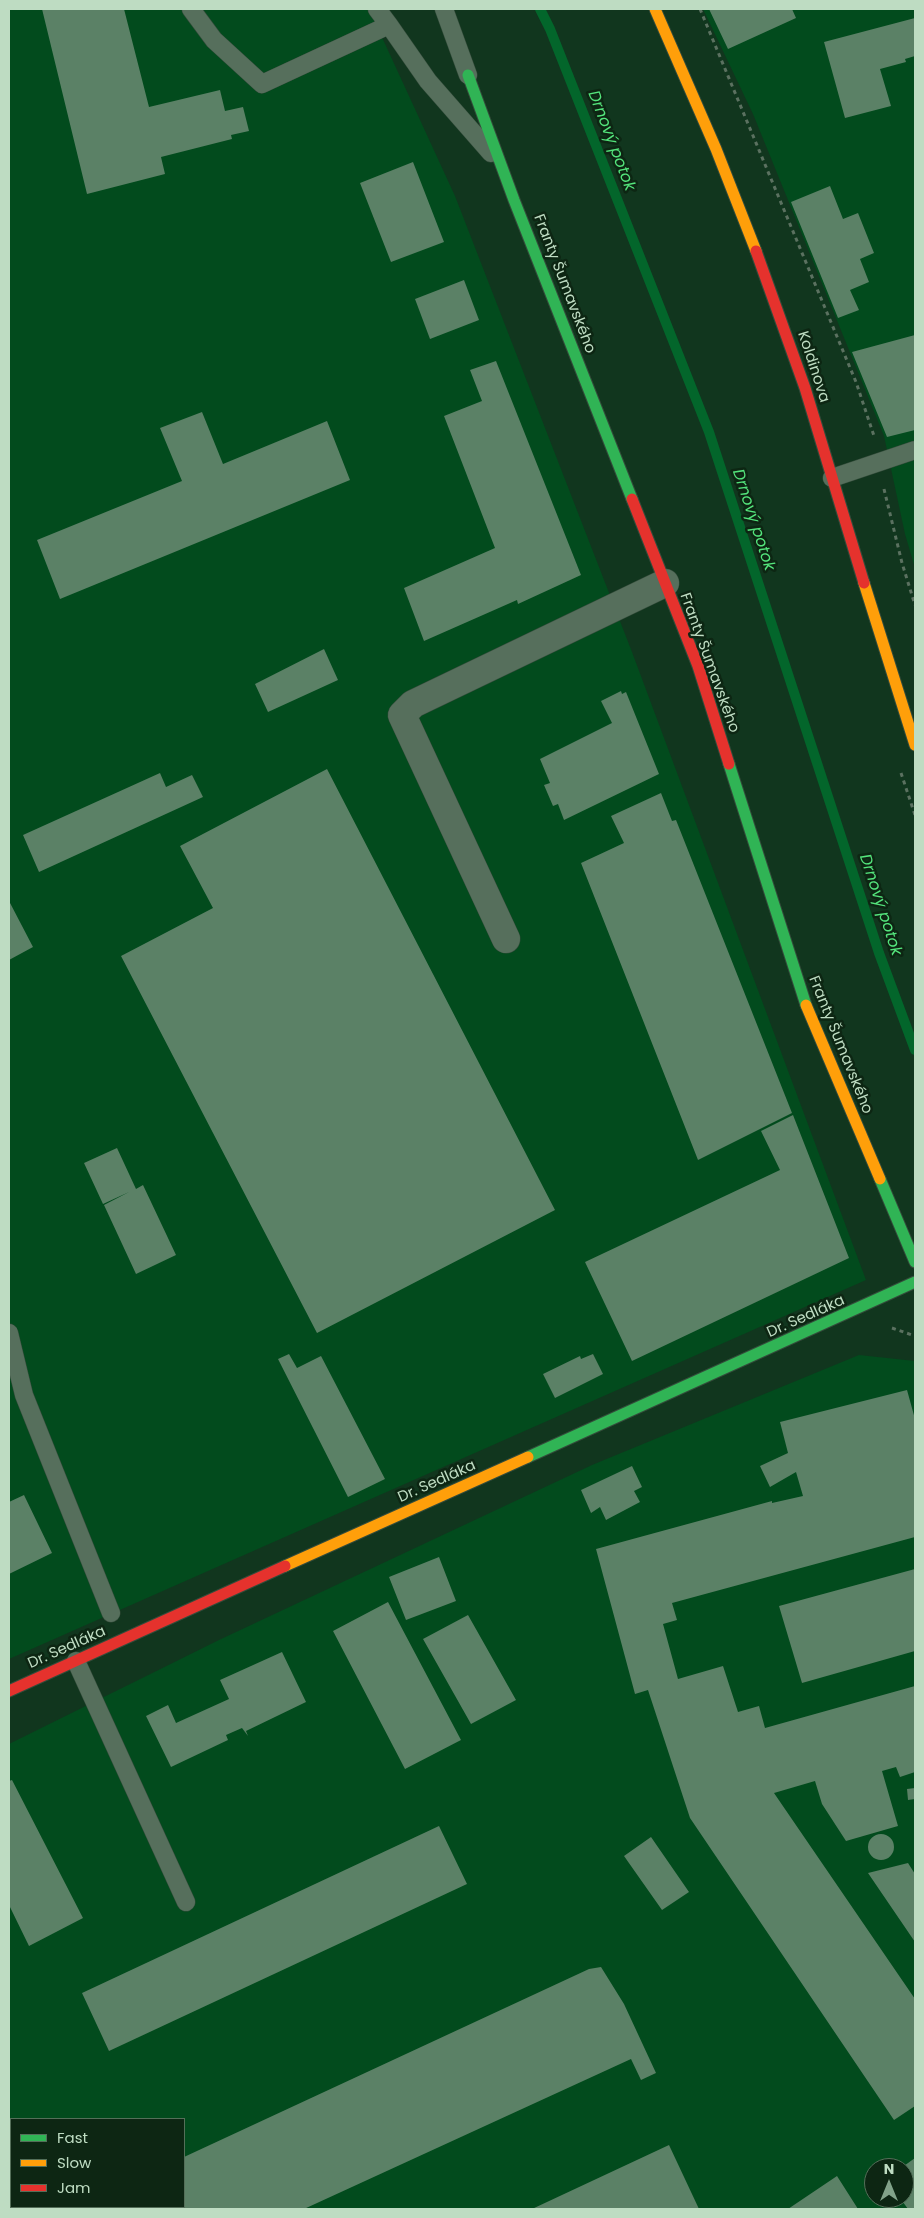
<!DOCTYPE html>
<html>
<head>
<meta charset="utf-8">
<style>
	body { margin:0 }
	#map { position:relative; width:924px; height:2218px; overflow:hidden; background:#11361e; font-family:Poppins,sans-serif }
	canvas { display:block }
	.frame { position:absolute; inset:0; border:10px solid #bedcc2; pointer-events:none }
	.legend { position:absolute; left:10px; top:2118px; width:175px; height:90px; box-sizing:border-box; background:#0d2613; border:1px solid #546f59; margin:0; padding:6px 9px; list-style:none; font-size:15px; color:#bedcc2 }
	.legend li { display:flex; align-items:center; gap:10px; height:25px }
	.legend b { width:25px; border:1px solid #546f59 }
	.north { position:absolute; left:864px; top:2158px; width:50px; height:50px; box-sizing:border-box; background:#0d2613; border:1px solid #546f59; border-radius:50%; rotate:0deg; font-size:14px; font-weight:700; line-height:20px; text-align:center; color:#bedcc2 }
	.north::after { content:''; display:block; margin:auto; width:18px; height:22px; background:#81a289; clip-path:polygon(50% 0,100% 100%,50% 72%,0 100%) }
</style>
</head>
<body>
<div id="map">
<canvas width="924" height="2218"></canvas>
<div class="frame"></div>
<ul class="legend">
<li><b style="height:6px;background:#30b455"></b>Fast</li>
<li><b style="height:6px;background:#ff9f0a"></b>Slow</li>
<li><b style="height:6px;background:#e5322d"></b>Jam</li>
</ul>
<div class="north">N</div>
</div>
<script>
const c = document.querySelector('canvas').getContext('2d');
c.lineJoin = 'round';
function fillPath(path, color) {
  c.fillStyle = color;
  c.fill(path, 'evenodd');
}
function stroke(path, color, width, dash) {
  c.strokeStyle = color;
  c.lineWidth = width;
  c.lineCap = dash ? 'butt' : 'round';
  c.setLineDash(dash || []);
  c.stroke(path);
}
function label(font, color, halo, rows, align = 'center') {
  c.font = font + ' Poppins,sans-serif';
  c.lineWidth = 5;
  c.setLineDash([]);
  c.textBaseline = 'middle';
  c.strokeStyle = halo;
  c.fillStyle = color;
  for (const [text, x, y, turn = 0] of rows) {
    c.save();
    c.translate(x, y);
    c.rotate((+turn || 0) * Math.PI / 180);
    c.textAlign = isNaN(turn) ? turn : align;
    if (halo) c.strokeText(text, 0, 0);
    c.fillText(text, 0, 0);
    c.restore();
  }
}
fillPath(new Path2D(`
	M9 9H369L455 196 632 652 866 1280 9 1659Z
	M703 9H915V568L905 534 884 436 753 114Z
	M859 1355 915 1361V2209H9V1744L219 1640 592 1465ZM11 2119H184V2207H11ZM874 2168H904V2198H874Z`), '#024b1d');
stroke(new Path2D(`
	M540 9 550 29 709 432 879 953 915 1050`), '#03662b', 10);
fillPath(new Path2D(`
	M42 9H124L149 107 220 90 225 111 243 107 249 131 231 135 232 139 161 157 165 174 87 194Z
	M709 9H792L796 18 728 49Z
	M915 18V56L905 59 906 62 880 69 891 106 845 118 824 42Z
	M413 162 444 242 391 262 360 183Z
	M830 186 843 219 858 213 874 253 860 259 869 282 850 290 859 310 838 318 791 202Z
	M464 280 479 320 430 339 415 299Z
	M915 335V430L887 437 852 352Z
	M496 361 581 575 518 604 517 600 424 641 404 588 495 548 444 416 482 401 470 370Z
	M202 412 223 464 327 421 350 480 60 599 37 540 182 481 160 428Z
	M324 649 338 680 268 712 255 684Z
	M621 691 622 694 626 692 659 774 564 820 558 804 553 806 544 785 550 783 540 759 612 723 601 701Z
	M327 769 555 1210 317 1333 121 956 213 908 180 846Z
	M160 773 166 787 192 775 203 797 39 872 23 835Z
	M661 793 672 821 676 820 792 1113 698 1160 581 863 624 843 611 816Z
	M9 901 33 947 9 960Z
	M793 1115 849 1258 632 1361 585 1262 780 1170 761 1131Z
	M117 1148 136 1189 143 1185 176 1255 136 1274 104 1205 129 1192 103 1204 84 1163Z
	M289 1354 297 1368 321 1356 385 1479 348 1497 278 1359Z
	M593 1354 603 1374 555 1398 543 1374 580 1356 581 1359Z
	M907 1390 915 1419V1537L672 1603 677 1620 663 1624 678 1679 723 1666 738 1712 759 1706 765 1728 915 1686V1772L900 1777 896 1767 882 1771 898 1826 846 1841 822 1804 815 1781 774 1793 915 1999V2106L894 2120 690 1818 648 1690 635 1694 596 1549 772 1501V1503L803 1496 796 1472 770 1487 760 1466 788 1453 780 1422Z
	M632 1466 642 1487 634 1491 640 1502 606 1520 600 1507 591 1513 581 1490Z
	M24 1495 52 1553 9 1574V1502Z
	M439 1557 456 1601 406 1620 389 1577Z
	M915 1569V1651L802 1683 779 1606Z
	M388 1602 461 1740 405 1769 333 1631Z
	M468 1615 516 1700 471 1724 423 1639Z
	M282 1652 306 1702 246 1731 248 1736 242 1728 226 1735 228 1740 171 1767 146 1716 168 1705 176 1723 229 1699 220 1680Z
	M12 1780 83 1918 29 1946 9 1905V1781Z
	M915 1788V1799L908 1800 907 1789Z
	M439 1826 467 1884 109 2051 82 1993Z
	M868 1847a13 13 0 1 1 26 0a13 13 0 1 1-26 0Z
	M651 1837 689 1892 662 1910 624 1856Z
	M908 1863 915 1874V1942L868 1873Z
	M601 1967 624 2004 656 2073 641 2080 631 2059 304 2209H118L117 2207H184V2157L589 1969Z
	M669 2145 699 2209H532Z
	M915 2158V2209H908L900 2198H904V2168H901Z
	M837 2176 858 2209H788Z`), '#5b8166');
const lane = new Path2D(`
	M191 9 214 40 262 84 389 25 428 81 491 153
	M377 9 389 25
	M444 9 468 75
	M832 478 915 450
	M9 1333 24 1395 111 1613
	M76 1661 186 1902`);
const street = new Path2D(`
	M506 939 402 715 413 704 665 583`);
const fast = new Path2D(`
	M468 75 514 200 632 499
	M729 764 806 1005
	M880 1179 915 1262
	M528 1457 915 1282`);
const slow = new Path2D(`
	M655 9 716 149 756 251
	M864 583 915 745
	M806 1005 880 1179
	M285 1566 528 1457`);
const jam = new Path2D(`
	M756 251 805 388 864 583
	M632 499 698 666 729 764
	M9 1691 285 1566`);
stroke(lane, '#344c3b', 19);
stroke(street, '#344c3b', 29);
stroke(fast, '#344c3b', 13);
stroke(slow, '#344c3b', 13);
stroke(jam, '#344c3b', 13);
stroke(new Path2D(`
	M700 9 856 382 874 436
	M884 489 902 563 915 605
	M901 773 915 815
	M892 1328 915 1336`), '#5b7160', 3, [4, 4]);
stroke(lane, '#566f5c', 18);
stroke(street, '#566f5c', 28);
stroke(fast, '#30b455', 11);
stroke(slow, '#ff9f0a', 11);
stroke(jam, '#e5322d', 11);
label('15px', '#bedcc2', '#0d2613', [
	["Franty Šumavského",564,284,69],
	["Koldinova",813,367,72],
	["Franty Šumavského",709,663,70],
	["Franty Šumavského",840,1045,68],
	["Dr. Sedláka",806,1317,-24],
	["Dr. Sedláka",437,1482,-24],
	["Dr. Sedláka",67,1648,-24]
]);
label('italic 16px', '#54e47c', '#0d2613', [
	["Drnový potok",611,141,69],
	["Drnový potok",753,520,72],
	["Drnový potok",880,905,72]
]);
</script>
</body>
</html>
